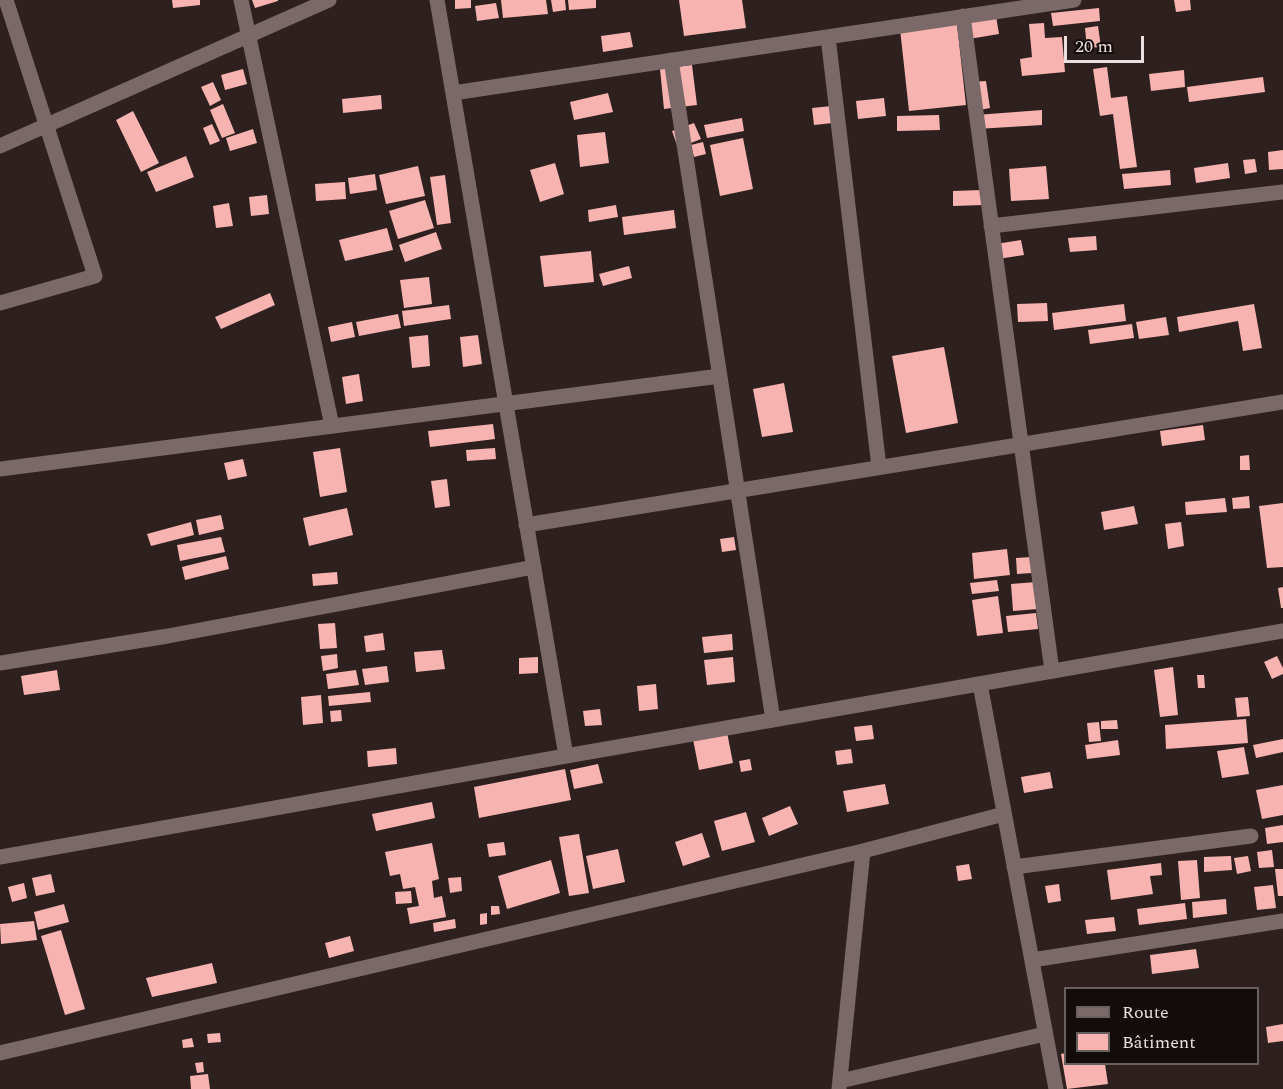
<!DOCTYPE html>
<html>
<head>
<meta charset="utf-8">
<style>
	body { margin:0 }
	#map { position:relative; width:1283px; height:1089px; overflow:hidden; background:#2e201f; font-family:Spectral,serif }
	canvas { display:block }
	.legend { position:absolute; left:1064px; top:987px; width:195px; height:78px; box-sizing:border-box; background:#120c0b; border:2px solid #68605f; margin:0; padding:8px 10px; list-style:none; font-size:18px; color:#e9dfde }
	.legend li { display:flex; align-items:center; gap:12px; height:30px }
	.legend b { width:30px; border:2px solid #68605f }
	.scale { position:absolute; left:1064px; top:36px; width:80px; height:27px; box-sizing:border-box; border:3px solid #e9dfde; border-top:0; padding-left:8px; font-size:18px; line-height:21px; white-space:nowrap; color:#e9dfde; -webkit-text-stroke:4px #120c0b; paint-order:stroke }
</style>
</head>
<body>
<div id="map">
<canvas width="1283" height="1089"></canvas>
<ul class="legend">
<li><b style="height:8px;background:#7a6968"></b>Route</li>
<li><b style="height:16px;background:#f7b3af"></b>Bâtiment</li>
</ul>
<div class="scale">20 m</div>
</div>
<script>
const c = document.querySelector('canvas').getContext('2d');
c.lineJoin = 'round';
function fillPath(path, color) {
  c.fillStyle = color;
  c.fill(path, 'evenodd');
}
function stroke(path, color, width, dash) {
  c.strokeStyle = color;
  c.lineWidth = width;
  c.lineCap = dash ? 'butt' : 'round';
  c.setLineDash(dash || []);
  c.stroke(path);
}
fillPath(new Path2D(`
	M172 0H200V5L173 8Z
	M252 0H278V1L255 8Z
	M455 0H471V8L455 9Z
	M501 0H546L548 14 503 18Z
	M551 0H565L566 10 553 12Z
	M568 0H596V8L569 10Z
	M679 0H742L746 28 684 36Z
	M1174 0H1190L1191 10 1176 12Z
	M496 3 499 18 477 21 475 6Z
	M1099 8 1100 21 1053 26 1051 13Z
	M996 16 999 34 963 40 960 22Z
	M1044 23 1045 38 1062 37 1065 72 1022 76 1020 59 1032 57 1029 24Z
	M957 24 966 105 909 111 900 29Z
	M1098 26 1101 47 1087 48 1085 28Z
	M630 32 633 47 603 52 601 36Z
	M692 65 697 105 664 109 660 69Z
	M1107 67 1111 98 1127 96 1137 167 1120 169 1113 114 1100 116 1093 69Z
	M243 69 247 84 225 90 221 75Z
	M1184 70 1185 87 1151 91 1149 74Z
	M1263 77 1265 92 1189 102 1187 87Z
	M986 81 990 108 974 111 971 82Z
	M213 82 221 100 210 106 201 87Z
	M608 93 613 112 574 120 570 102Z
	M381 95 382 109 343 113 342 99Z
	M884 98 886 116 858 119 856 101Z
	M223 104 235 133 222 138 210 110Z
	M841 105 842 122 814 125 812 108Z
	M1042 110V125L977 129 976 115Z
	M133 111 159 163 141 172 116 120Z
	M939 115 940 130 897 131V116Z
	M742 118 744 131 707 138 704 125Z
	M694 123 701 139 678 148 672 131Z
	M212 124 220 141 210 145 203 128Z
	M253 129 257 143 230 151 226 138Z
	M605 132 609 163 580 167 577 135Z
	M743 138 753 189 720 196 710 145Z
	M703 142 706 154 694 157 691 145Z
	M1283 150V169L1269 170 1268 152Z
	M186 156 194 177 156 192 147 172Z
	M1255 159 1257 172 1245 174 1243 160Z
	M555 163 564 194 540 202 530 170Z
	M1228 163 1230 178 1196 183 1194 168Z
	M418 166 425 196 386 204 379 175Z
	M1046 166 1049 199 1011 201 1009 169Z
	M1170 170 1171 185 1124 189 1122 174Z
	M375 174 377 190 350 194 348 178Z
	M445 175 451 223 437 225 430 177Z
	M345 182 346 199 316 201 315 184Z
	M982 190 983 205 953 206V191Z
	M267 195 269 214 251 216 249 197Z
	M425 200 434 228 398 239 389 211Z
	M229 203 233 226 216 228 213 206Z
	M616 205 618 217 589 222 588 210Z
	M674 210 676 228 624 235 622 217Z
	M387 228 393 250 345 261 339 240Z
	M436 232 442 249 405 262 399 245Z
	M1096 236 1097 250 1070 252 1068 238Z
	M1021 240 1024 255 998 259 996 244Z
	M591 251 594 282 544 287 540 256Z
	M629 266 632 278 603 286 599 274Z
	M429 277 432 304 404 308 400 280Z
	M270 293 275 305 221 329 215 317Z
	M1047 303 1048 321 1018 322 1017 304Z
	M1124 304 1126 321 1054 330 1052 313Z
	M1254 304 1262 348 1243 351 1238 321 1179 332 1177 317Z
	M449 305 451 319 404 326 402 311Z
	M398 314 401 328 359 336 356 322Z
	M1166 317 1169 335 1139 339 1136 322Z
	M352 322 355 337 331 342 328 327Z
	M1132 324 1134 338 1090 344 1088 330Z
	M428 335 430 366 412 368 409 337Z
	M478 335 482 364 463 367 460 337Z
	M944 347 958 423 906 433 892 356Z
	M359 374 363 401 346 404 342 377Z
	M784 383 793 432 762 437 753 389Z
	M493 424 495 439 430 447 428 431Z
	M1203 425 1205 440 1162 446 1160 431Z
	M340 448 347 492 320 497 313 452Z
	M495 448 496 459 467 461 466 450Z
	M1249 455 1250 470H1240V456Z
	M243 459 247 476 228 480 224 463Z
	M447 479 450 506 435 508 431 481Z
	M1249 496 1250 508 1233 509 1232 498Z
	M1225 498 1227 512 1186 515 1185 502Z
	M1283 503V567L1267 568 1259 506Z
	M1134 506 1138 524 1104 530 1101 512Z
	M347 508 353 535 309 546 303 518Z
	M221 515 224 529 199 535 196 520Z
	M191 522 194 535 151 546 147 534Z
	M1181 522 1184 546 1168 549 1165 524Z
	M221 537 225 552 180 561 177 545Z
	M734 537 736 550 722 552 720 539Z
	M1007 549 1010 575 974 579 972 553Z
	M226 556 229 569 185 580 182 567Z
	M1031 557 1032 573 1017 574 1016 558Z
	M337 572 338 584 313 586 312 574Z
	M997 580 999 591 972 594 970 583Z
	M1036 582 1038 609 1013 611 1011 584Z
	M1283 587V608H1281L1278 588Z
	M998 596 1003 633 977 636 972 600Z
	M1036 613 1038 629 1008 632 1006 616Z
	M335 623 337 648 320 649 318 624Z
	M383 633 385 650 366 652 364 636Z
	M732 634 733 650 704 653 702 637Z
	M442 650 445 669 416 672 414 652Z
	M337 654 338 668 323 671 321 656Z
	M1277 656 1283 668V674L1272 679 1264 662Z
	M538 657V673L519 674V658Z
	M733 657 735 682 707 685 704 660Z
	M387 666 389 682 365 685 362 669Z
	M1173 667 1178 715 1160 717 1154 670Z
	M57 670 60 690 24 695 21 676Z
	M356 670 359 685 328 689 326 674Z
	M1197 675H1204L1205 688H1198Z
	M656 684 658 709 639 711 637 686Z
	M370 692 371 702 329 706 328 696Z
	M321 695 323 723 303 725 301 697Z
	M1248 697 1250 716 1237 717 1235 698Z
	M600 709 602 725 585 726 583 711Z
	M341 710 342 721 331 722 330 711Z
	M1246 719 1248 743 1166 749 1165 725Z
	M1117 720 1118 729H1101V721Z
	M1099 722 1101 741 1089 742 1087 723Z
	M872 725 874 739 856 741 854 727Z
	M726 727 733 763 699 770 692 734Z
	M1283 739V752L1256 758 1253 745Z
	M1118 740 1120 755 1087 759 1085 745Z
	M1244 747 1249 774 1222 778 1217 751Z
	M396 748 397 764 368 767 367 751Z
	M851 749 853 763 837 765 835 751Z
	M750 759 752 770 741 772 739 761Z
	M598 764 603 783 574 789 570 770Z
	M565 769 571 800 479 818 474 787Z
	M1050 772 1053 788 1024 793 1021 777Z
	M885 784 889 804 847 812 843 791Z
	M1283 785V815L1262 819 1256 790Z
	M432 802 435 818 376 831 372 814Z
	M790 806 798 824 769 836 762 818Z
	M746 812 755 842 722 851 714 821Z
	M1283 825V842L1267 844 1265 828Z
	M702 833 710 857 683 866 675 842Z
	M579 834 589 893 569 896 559 837Z
	M504 842 506 855 489 857 487 844Z
	M432 843 439 879 432 881 434 898 442 896 446 917 410 924 407 908 419 906 415 887 403 889 400 874 390 876 385 852Z
	M618 849 625 882 593 889 586 856Z
	M1272 850 1274 867 1259 868 1257 852Z
	M1231 856 1232 870 1204 872V857Z
	M1248 856 1251 871 1237 874 1234 858Z
	M551 860 560 893 507 909 498 876Z
	M1197 860 1200 898 1181 900 1178 861Z
	M1161 863 1162 875 1150 876 1153 894 1111 900 1107 870Z
	M969 864 972 879 958 881 956 866Z
	M1275 869H1283V896H1278Z
	M51 874 55 892 36 896 32 878Z
	M461 877 462 891 450 893 448 878Z
	M24 883 27 898 12 902 8 887Z
	M1059 884 1061 901 1048 903 1045 886Z
	M1273 885 1276 908 1257 910 1254 887Z
	M411 891 412 903 396 904 395 892Z
	M1226 899 1227 914 1193 918 1192 902Z
	M1185 903 1187 919 1139 925 1137 909Z
	M64 904 69 922 38 930 34 912Z
	M491 906H499L500 914 491 915Z
	M487 913V924L480 925V914Z
	M1114 917 1116 931 1087 934 1085 920Z
	M455 919 456 928 434 932 433 923Z
	M34 921 37 940 1 944 0 924Z
	M61 930 85 1009 65 1015 41 936Z
	M350 936 354 951 329 958 325 943Z
	M1196 949 1199 968 1152 974 1150 955Z
	M212 963 217 983 152 997 146 978Z
	M1283 1024V1041L1268 1043 1266 1027Z
	M220 1033 221 1042 208 1043 207 1034Z
	M192 1038 194 1047 183 1048 182 1040Z
	M1066 1053V1064H1105L1108 1084 1067 1089 1061 1054Z
	M203 1062 204 1072 197 1073 195 1063Z
	M208 1074 210 1089H191L190 1076Z`), '#f7b3af');
stroke(new Path2D(`
	M241 0 332 426
	M437 0 566 756
	M963 16 1052 671
	M828 37 879 467
	M671 60 773 720
	M453 93 1074 0
	M0 146 329 0
	M991 226 1283 192
	M0 303 95 276 6 0
	M0 469 720 376
	M526 525 1283 402
	M0 663 168 636 534 567
	M980 684 1056 1089
	M0 857 566 756 1283 631
	M1014 867 1251 836
	M1032 960 1283 921
	M0 1053 863 851 1004 814
	M840 1081 1045 1034
	M839 1089 863 851`), '#7a6968', 15);
</script>
</body>
</html>
